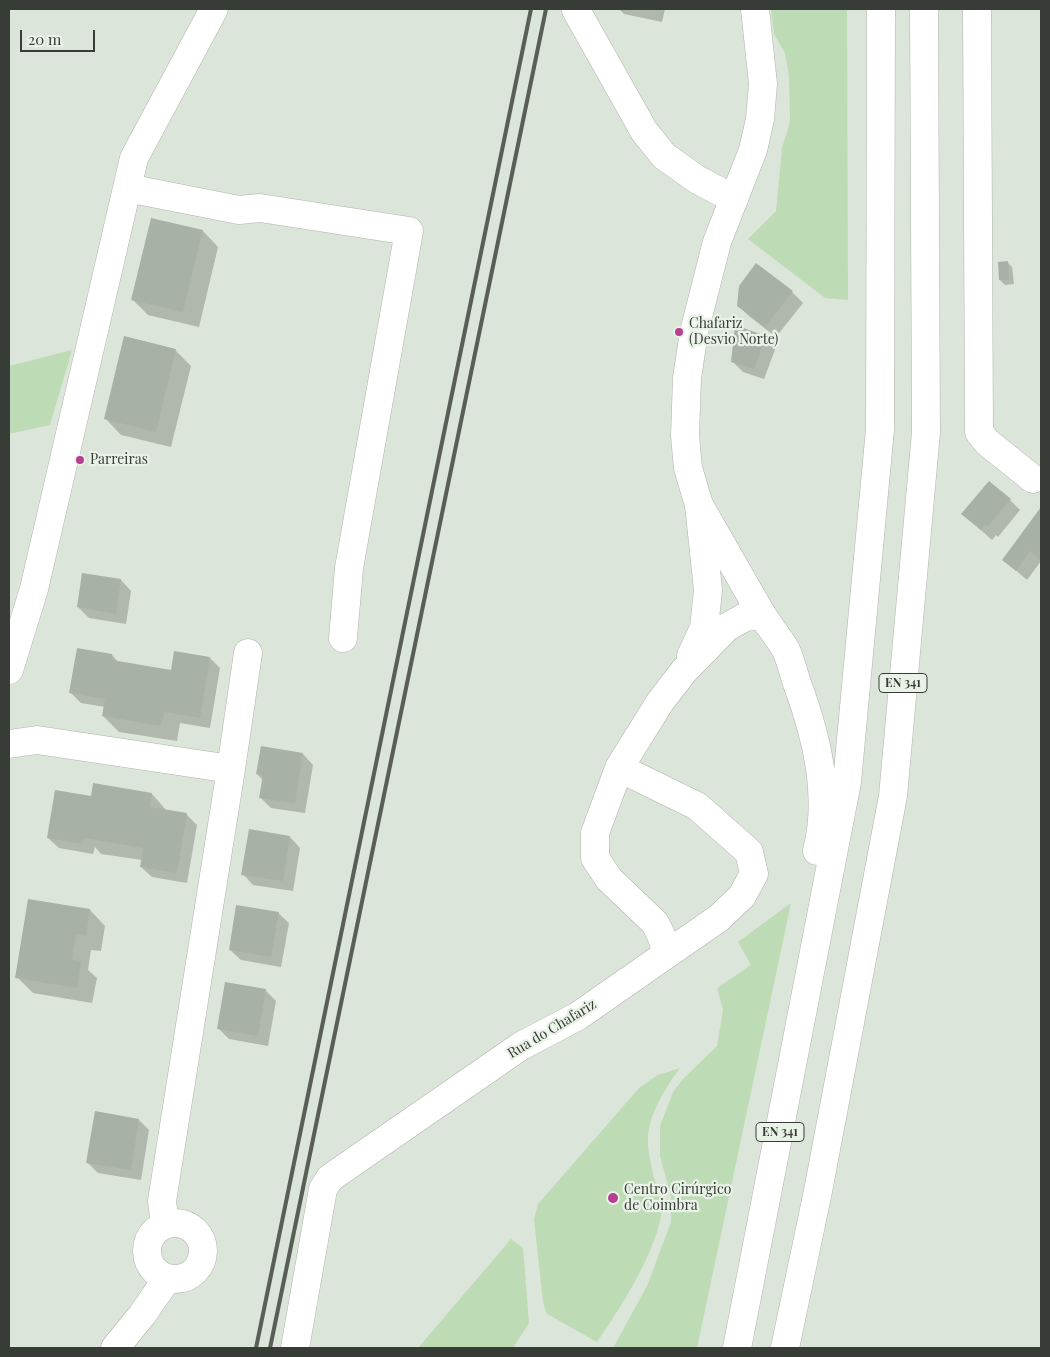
<!DOCTYPE html>
<html>
<head>
<meta charset="utf-8">
<style>
	body { margin:0 }
	#map { position:relative; width:1050px; height:1357px; overflow:hidden; background:#dce5d9; font-family:"Playfair Display",serif }
	canvas { display:block }
	.frame { position:absolute; inset:0; border:10px solid #383c37; pointer-events:none }
	.scale { position:absolute; left:20px; top:30px; width:75px; height:22px; box-sizing:border-box; border:2px solid #383c37; border-top:0; padding-left:6px; font-size:15px; line-height:18px; white-space:nowrap; color:#383c37; -webkit-text-stroke:4px #e9f2e6; paint-order:stroke }
</style>
</head>
<body>
<div id="map">
<canvas width="1050" height="1357"></canvas>
<div class="frame"></div>
<div class="scale">20 m</div>
</div>
<script>
const c = document.querySelector('canvas').getContext('2d');
c.lineJoin = 'round';
function fillPath(path, color) {
  c.fillStyle = color;
  c.fill(path, 'evenodd');
}
function stroke(path, color, width, dash) {
  c.strokeStyle = color;
  c.lineWidth = width;
  c.lineCap = dash ? 'butt' : 'round';
  c.setLineDash(dash || []);
  c.stroke(path);
}
function label(font, color, halo, rows, align = 'center') {
  c.font = font + ' "Playfair Display",serif';
  c.lineWidth = 4.5;
  c.setLineDash([]);
  c.textBaseline = 'middle';
  c.strokeStyle = halo;
  c.fillStyle = color;
  for (const [text, x, y, turn = 0] of rows) {
    c.save();
    c.translate(x, y);
    c.rotate((+turn || 0) * Math.PI / 180);
    c.textAlign = isNaN(turn) ? turn : align;
    if (halo) c.strokeText(text, 0, 0);
    c.fillText(text, 0, 0);
    c.restore();
  }
}
fillPath(new Path2D(`
	M771 9H847L848 300 825 298 748 239 776 211 782 148 790 122 789 76 785 53 774 34Z
	M72 350 50 425 9 434V366Z
	M791 903 697 1348H613L647 1286 671 1222V1196L660 1156V1126L673 1092 683 1079 717 1046 723 1010 717 988 751 965 738 942Z
	M680 1068C666 1087 647 1117 648 1141 648 1152 651 1164 653 1175 656 1185 663 1198 662 1208 659 1248 620 1309 597 1342L547 1314 543 1302 534 1219 538 1204 640 1087 658 1075Z
	M511 1239 523 1248 529 1323 513 1348H418Z`), '#bddcb5');
fillPath(new Path2D(`
	M619 9H665L662 22 624 14Z
	M203 231 218 247 199 327 148 315 132 299Z
	M1007 262 1012 267 1014 284 1005 285 1000 280Z
	M756 264 792 292 803 303 776 337 749 316 738 305Z
	M766 337 776 347 764 379 743 372 732 361Z
	M175 350 191 366 171 447 121 435 106 419Z
	M1010 500 1020 510 998 537 996 535 992 540 963 514Z
	M1041 509V561L1027 580 1004 560Z
	M121 580 131 591 126 624 89 618 78 607Z
	M112 655 119 663 172 671 210 658 220 668 210 728 180 723 177 741 119 732 103 716 105 707 81 703 70 692Z
	M303 754 313 765 305 813 271 808 260 797 263 780 257 774Z
	M152 794 167 811 186 814 197 825 187 883 152 877 141 867 142 860 101 854 95 847 93 854 59 848 48 838 92 797Z
	M290 837 300 848 293 891 253 885 243 874Z
	M90 910 105 926 101 951 91 950 88 970 97 978 92 1003 33 993 17 977Z
	M278 913 289 923 281 967 241 960 230 950Z
	M265 990 276 1001 268 1046 229 1039 218 1028Z
	M139 1120 149 1130 141 1180 98 1173 88 1163Z`), '#0003');
fillPath(new Path2D(`
	M151 218 203 230 183 312 131 300Z
	M1008 261 1009 280H999L998 262Z
	M756 263 793 291 765 327 737 306 739 286Z
	M735 325 766 336 754 369 731 362Z
	M124 336 176 349 156 432 104 419Z
	M989 481 1011 499 987 527 985 525 981 530 961 514Z
	M1041 507V561L1030 551 1016 571 1002 560Z
	M82 573 121 579 116 614 77 607Z
	M77 648 112 654V660L171 670 174 651 210 657 200 718 164 712 161 726 102 716 105 699 69 693Z
	M261 746 303 753 295 803 259 798 263 775 256 774Z
	M93 783 152 793 150 807 187 813 177 873 140 867 143 848 84 838 83 844 47 838 55 790 91 796Z
	M249 829 290 836 283 881 241 875Z
	M28 899 90 909 86 936 76 934 72 960 81 961 77 988 15 978Z
	M236 905 279 912 271 957 229 950Z
	M225 982 266 989 258 1036 217 1029Z
	M95 1111 139 1119 131 1170 86 1163Z`), '#a8b1a6');
const minor = new Path2D(`
	M977 9 979 432 987 442 1033 479
	M576 10 644 131 664 156 698 180 734 199
	M127 188 239 210 260 208 409 231 349 568 343 638
	M691 656 704 628 708 590 699 505
	M9 670 34 589 134 158 214 9
	M9 744 37 740 231 769
	M619 768 697 806 749 852 754 874 742 896 719 918 667 954
	M147 1251a28 28 0 1 1 56 0a28 28 0 1 1-56 0Z
	M165 1224 162 1201 231 769 248 653
	M115 1348 142 1315 167 1279
	M295 1348 323 1189 330 1178 521 1046 578 1016 667 954 661 935 655 923 609 879 595 858V833L619 768 660 702 684 671 727 627 745 617 762 615`);
const tertiary = new Path2D(`
	M755 9 763 84 760 119 753 150 717 242 694 332 687 378 685 436 688 468 699 505 762 615`);
const trunk = new Path2D(`
	M762 615C770 627 779 638 786 650 791 661 794 675 798 686 817 738 831 796 817 851
	M737 1348 847 782 880 429 881 9
	M785 1348 818 1191 893 796 926 432 924 9`);
stroke(minor, '#adb5aa', 29);
stroke(tertiary, '#adb5aa', 29);
stroke(trunk, '#adb5aa', 29);
stroke(minor, '#fff', 28);
stroke(tertiary, '#fff', 28);
stroke(trunk, '#fff', 28);
stroke(new Path2D(`
	M256 1348 531 9
	M270 1348 546 9`), '#595e57', 4);
for (const [x, y, r, color] of [
	[679,332,5,"#b83e91"],
	[80,460,5,"#b83e91"],
	[613,1198,6,"#b83e91"]
]) {
  const dot = new Path2D();
  dot.arc(x, y, r, 0, 2 * Math.PI);
  c.fillStyle = color;
  c.fill(dot);
  stroke(dot, '#e9f2e6', 2);
}
for (const [x, y, w] of [
	[903,683,48],
	[780,1132,48]
]) {
  const box = new Path2D();
  box.roundRect(x - w / 2, y - 9.5, w, 19, 4);
  c.fillStyle = '#e9f2e6';
  c.fill(box);
  stroke(box, '#383c37', 1);
}
label('bold 12px', '#383c37', null, [
	["EN 341",903,683],
	["EN 341",780,1132]
]);
label('14px', '#383c37', '#e9f2e6', [
	["Chafariz",689,324],
	["(Desvio Norte)",689,340],
	["Parreiras",90,460],
	["Centro Cirúrgico",624,1190],
	["de Coimbra",624,1206]
], 'left');
label('14px', '#383c37', '#e9f2e6', [
	["Rua do Chafariz",552,1029,-31]
]);
</script>
</body>
</html>
